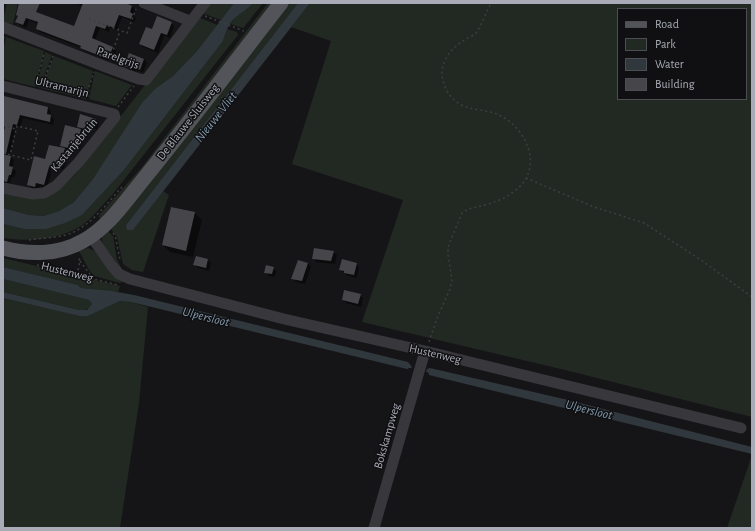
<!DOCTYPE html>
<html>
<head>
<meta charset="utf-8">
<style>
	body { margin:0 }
	#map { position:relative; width:755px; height:531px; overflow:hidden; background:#151517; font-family:"Alegreya Sans",sans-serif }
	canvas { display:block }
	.frame { position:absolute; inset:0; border:4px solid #a9acb6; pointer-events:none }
	.legend { position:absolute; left:617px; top:8px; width:130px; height:92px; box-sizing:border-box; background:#101012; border:1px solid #4d4e54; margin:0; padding:5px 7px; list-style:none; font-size:12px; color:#a9acb6 }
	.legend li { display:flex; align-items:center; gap:8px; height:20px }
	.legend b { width:20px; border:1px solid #4d4e54 }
</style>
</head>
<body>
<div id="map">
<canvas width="755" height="531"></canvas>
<div class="frame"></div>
<ul class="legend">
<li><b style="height:5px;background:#53545a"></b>Road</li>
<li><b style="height:11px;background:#222923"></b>Park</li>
<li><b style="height:11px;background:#30383e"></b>Water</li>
<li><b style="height:11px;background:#45454a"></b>Building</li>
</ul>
</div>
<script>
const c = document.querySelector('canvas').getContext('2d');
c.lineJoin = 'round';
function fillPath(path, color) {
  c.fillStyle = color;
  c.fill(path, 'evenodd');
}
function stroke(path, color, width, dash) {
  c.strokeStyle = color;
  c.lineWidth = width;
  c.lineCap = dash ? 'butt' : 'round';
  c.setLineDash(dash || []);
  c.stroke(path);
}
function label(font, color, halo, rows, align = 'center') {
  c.font = font + ' "Alegreya Sans",sans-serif';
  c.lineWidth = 3;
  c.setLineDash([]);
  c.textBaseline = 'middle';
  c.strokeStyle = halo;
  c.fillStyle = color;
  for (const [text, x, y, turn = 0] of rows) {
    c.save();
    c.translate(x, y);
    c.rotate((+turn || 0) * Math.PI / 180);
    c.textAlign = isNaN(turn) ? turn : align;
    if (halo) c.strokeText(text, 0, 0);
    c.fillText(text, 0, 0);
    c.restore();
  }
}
fillPath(new Path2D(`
	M7 3H18L13 24 4 22 3 20Z
	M209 3H234L221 20 202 13Z
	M253 3H263L244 27 243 28 230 24C236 15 246 11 253 3Z
	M268 3H275L154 159 101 220 99 217 100 214 142 167Z
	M287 3H298L126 225 133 230 163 191 169 195 143 272 132 270 123 264 117 237 111 229Z
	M310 3H752V417L565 370 362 322 403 200 292 164 331 41 291 27ZM618 9H746V99H618Z
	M198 17 217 25 197 51 173 76 156 88 93 179 74 202 59 211 44 216 29 215 3 208V192L61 187 74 176Z
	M227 29 237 32 238 35 112 195C102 205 93 218 81 226 58 240 29 242 3 238V224L24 229 82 215 124 170 223 41Z
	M6 37 44 51 35 87 3 79V51Z
	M45 52 52 55 40 88 37 87Z
	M54 56 93 71 86 99 41 88Z
	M95 71 132 85 116 106 89 99Z
	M108 231 113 236 117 260 124 273C115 266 101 249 102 237Z
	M88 248 95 251 109 271 123 282 120 283 94 276 89 270 79 251Z
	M3 258 120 286 118 292 81 288 78 285 3 267Z
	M3 279 89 300 92 304C89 310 85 310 79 310L3 292Z
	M3 298 79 316H88L120 301 131 302 148 307 139 403 120 528H3Z
	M752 455V528H727Z`), '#222923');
fillPath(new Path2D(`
	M234 3H253C247 10 242 12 235 18 228 24 226 32 223 41L124 170 82 215 65 223 46 229H24L3 224V208L29 215 44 216 59 211 74 202 93 179 142 103 156 88 173 76 197 51Z
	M298 3H310L133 230H127L126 225Z
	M3 267 78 285 81 288 112 291 134 295 408 362 412 367 411 368H409L407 369 131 302 120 301 88 316H79L3 298V292L79 310H87L92 304 89 300 3 279Z
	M430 368 568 400 752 447V454L429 375 428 372H426L427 369Z`), '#30383e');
fillPath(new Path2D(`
	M74 3H123L132 6 135 10 133 15 136 18 134 22 122 17 117 30 110 28 109 32 100 28 95 41 112 47 116 51 114 55 110 54 108 60 85 51 82 48 40 32 37 29 39 24 29 20 26 28 20 25 17 22 19 16 74 27 82 6Z
	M171 23 174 26 170 38 164 35 158 53 143 47 140 44 152 30Z
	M144 59 147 63 143 72 136 70 135 72 128 69 125 66Z
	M3 98 48 108 51 111 50 115 54 119 53 125 23 118 20 127 16 126 9 157 14 160 12 168 16 171 14 178 12 177 10 183 3 182Z
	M95 120 99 123 97 129 89 127 88 131 82 130 78 127Z
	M81 130 84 133 80 149 72 147 71 151 65 149 61 146Z
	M64 149 68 153 64 169 55 166V170L52 169 47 188 40 186 39 189 32 188 29 184 46 160Z
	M195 213 202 220 193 257 170 252 163 245Z
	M333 252 337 255 335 264 316 262 313 258Z
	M208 260 211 263 209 271 198 268 194 265Z
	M308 263 311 267 305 284 296 282 293 279Z
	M356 264 359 267 357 278 348 276 340 269Z
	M273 268 276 271 275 277 269 276 265 272Z
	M360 295 363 298 361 307 346 303 343 299Z`), '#0007');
fillPath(new Path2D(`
	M19 3H40L36 12 74 26 83 3H126L132 6 130 12 133 14 131 19 119 15 114 28 107 25 105 29 96 26 92 38 113 47 111 52 107 51 105 58 80 48 81 46 36 29 38 22 26 18 23 25 15 22 18 16 16 15Z
	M157 16 172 22 167 35 161 33 154 50 139 44 146 27 152 29Z
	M129 53 144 59 140 70 133 67 132 69 124 66Z
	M4 96 48 107 47 114 51 115 50 122 20 115 17 125 13 124 6 154H3V135L5 126H3L4 118H3V100Z
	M80 114 96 119 94 127 86 125 85 129 77 127Z
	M65 125 81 129 77 146 69 144 68 148 60 146Z
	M49 145 65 148 60 166 52 164 51 167H49L44 185 36 183 35 187 27 185 34 156 45 159Z
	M3 154 11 156 9 166 13 167 11 175H9L7 182 3 181Z
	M171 207 195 212 186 251 162 245Z
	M314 248 334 251 331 261 312 259Z
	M196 256 208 259 206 268 193 265Z
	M342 259 357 263 354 275 344 273V271L339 270Z
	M298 260 308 263 302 281 291 279Z
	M266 265 274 267 272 274 264 273Z
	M344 290 361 294 358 304 342 300Z`), '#45454a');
stroke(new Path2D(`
	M205 16 244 31
	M89 19 127 33 136 9
	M3 43 4 37
	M110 59 120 31
	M36 86 44 53
	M42 86 53 56
	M88 97 89 87 94 72
	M118 107 134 86
	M3 126 16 129
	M3 153C12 155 22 158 31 160L38 131 17 126 10 155
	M526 178 594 207 644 223 701 260 752 297
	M113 233 115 235 120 260
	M29 240C42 238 56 238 69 234 91 226 107 203 122 187
	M80 261 92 277
	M37 265 118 285
	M77 275 80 261 78 256
	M429 342 437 318 450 289 452 280 448 255V247L462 213C468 208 474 208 481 206 494 203 507 198 517 189 544 167 526 127 499 115 486 109 470 111 458 103 448 96 442 84 442 72 443 58 452 48 463 41 467 38 473 36 476 33 482 24 486 13 491 3`), '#3d3e42', 1.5, [2, 3]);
stroke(new Path2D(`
	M144 3 190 21
	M3 27 106 67 139 79 146 80 205 3
	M3 86 114 114 115 117 78 163 56 186 44 193 33 194 3 188
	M91 236 111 265 119 274 130 279 284 319 425 351 741 428
	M374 528 425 351`), '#37373c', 11);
stroke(new Path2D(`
	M3 248C29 255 59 255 83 241 109 227 127 199 146 176 192 119 236 61 281 3`), '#53545a', 15);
label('12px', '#a9acb6', '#101012', [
	["Parelgrijs",118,58,20],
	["Ultramarijn",62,87,14],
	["De Blauwe Sluisweg",188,122,-52],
	["Kastanjebruin",74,145,-50],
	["Hustenweg",67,272,14],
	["Hustenweg",435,354,13],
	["Bokskampweg",387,436,-74]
]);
label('italic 13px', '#8399ad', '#101012', [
	["Nieuwe Vliet",216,117,-52],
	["Ulpersloot",206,317,14],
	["Ulpersloot",589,410,14]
]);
</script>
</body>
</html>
